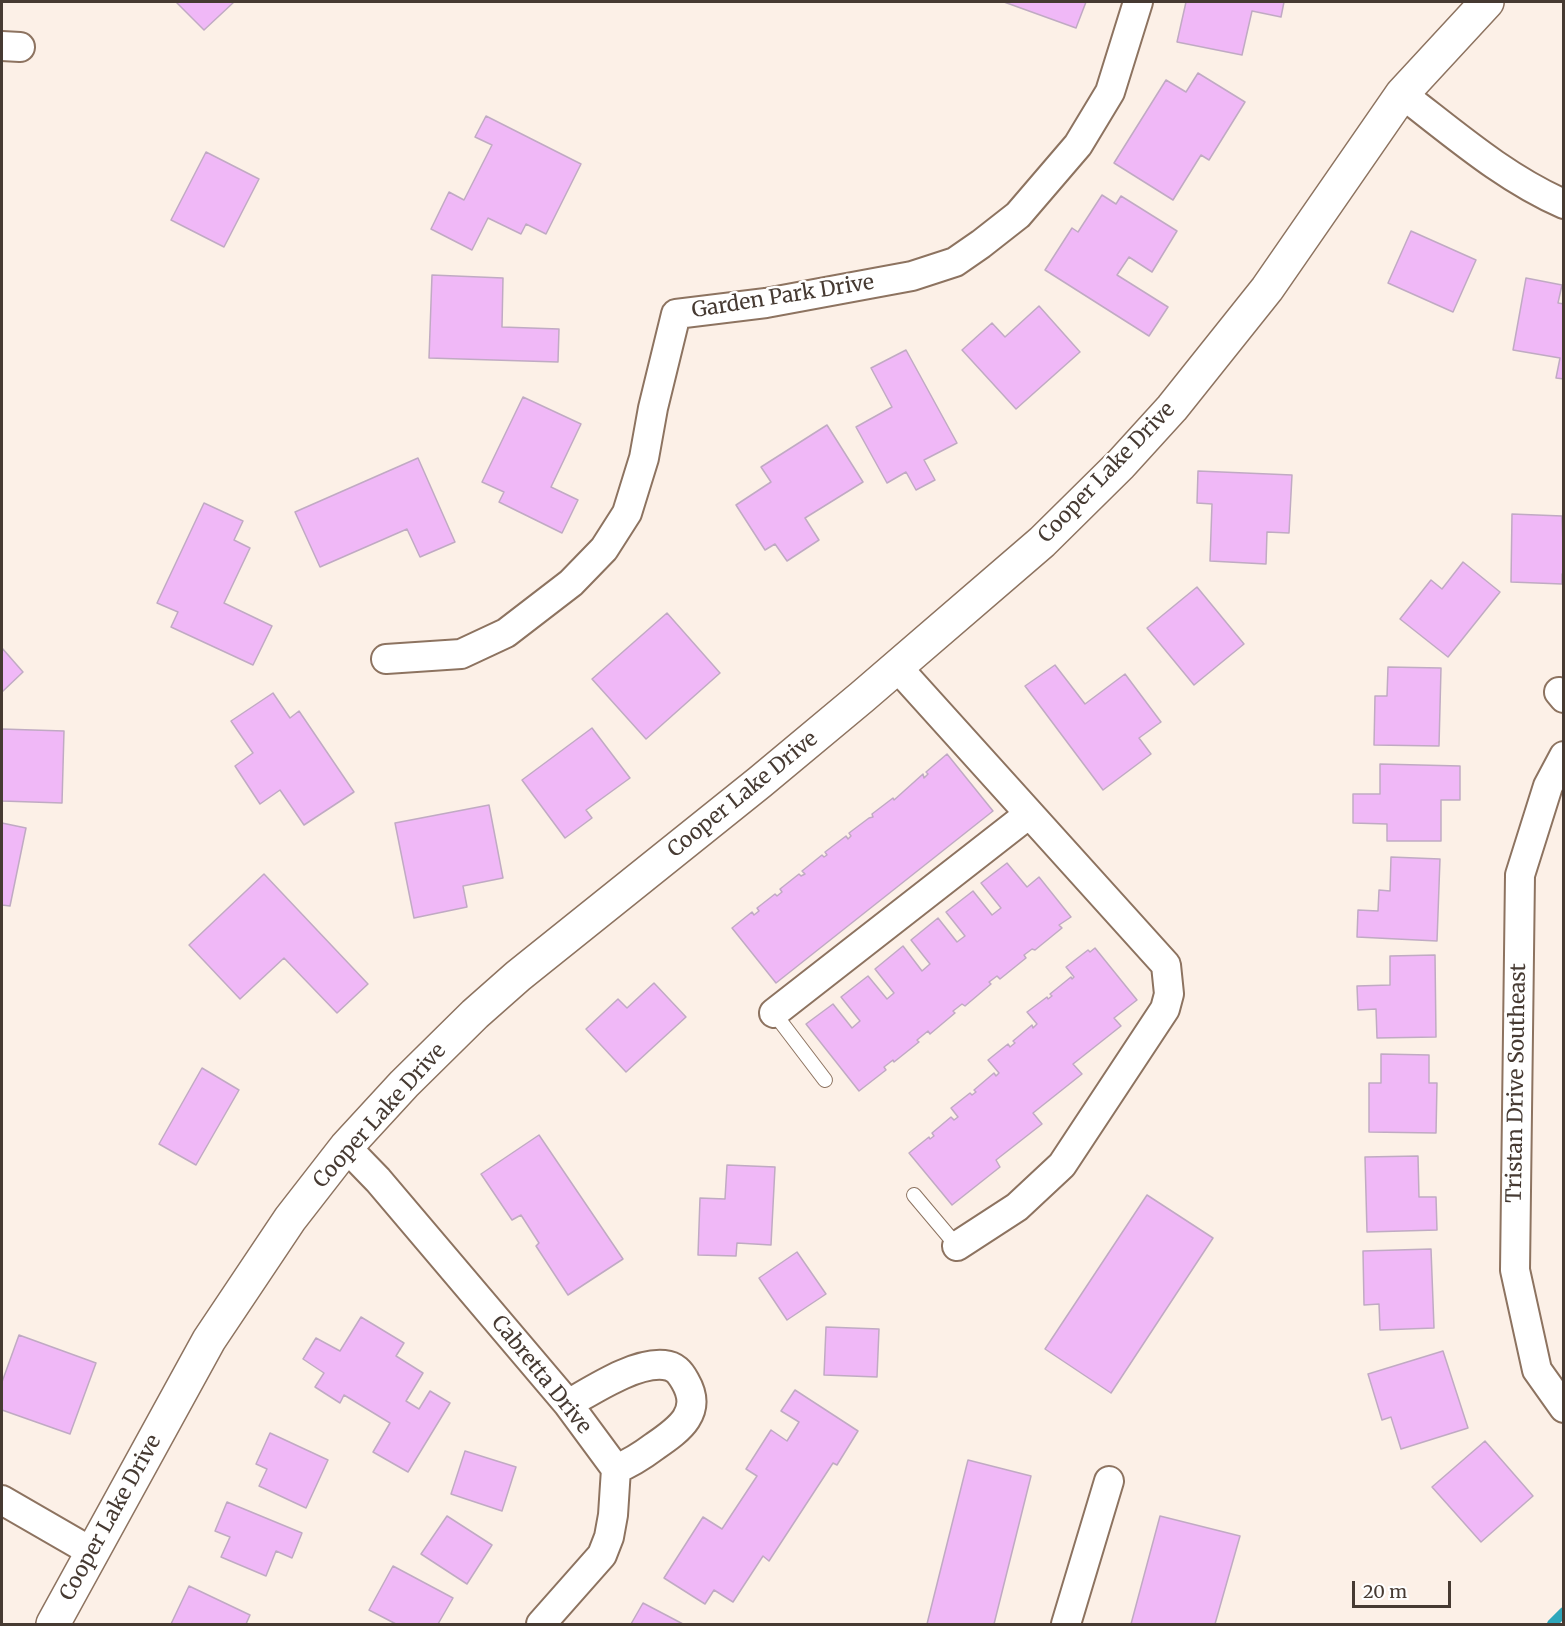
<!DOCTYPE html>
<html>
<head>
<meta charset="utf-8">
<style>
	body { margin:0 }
	#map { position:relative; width:1565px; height:1626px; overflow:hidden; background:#fcf0e7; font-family:Merriweather,serif }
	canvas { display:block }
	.frame { position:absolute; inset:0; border:3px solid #463a32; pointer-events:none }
	.scale { position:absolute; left:1352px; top:1581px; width:99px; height:27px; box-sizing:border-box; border:3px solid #463a32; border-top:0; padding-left:8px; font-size:18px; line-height:21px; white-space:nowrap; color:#463a32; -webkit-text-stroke:4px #fff; paint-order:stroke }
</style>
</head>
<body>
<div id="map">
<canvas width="1565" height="1626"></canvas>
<div class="frame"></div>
<div class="scale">20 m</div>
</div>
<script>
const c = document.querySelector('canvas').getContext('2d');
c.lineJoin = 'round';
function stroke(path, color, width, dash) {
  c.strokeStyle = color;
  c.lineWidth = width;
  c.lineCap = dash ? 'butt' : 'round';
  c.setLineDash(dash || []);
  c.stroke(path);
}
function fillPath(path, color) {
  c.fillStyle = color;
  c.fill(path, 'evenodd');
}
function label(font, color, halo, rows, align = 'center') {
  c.font = font + ' Merriweather,serif';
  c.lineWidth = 5;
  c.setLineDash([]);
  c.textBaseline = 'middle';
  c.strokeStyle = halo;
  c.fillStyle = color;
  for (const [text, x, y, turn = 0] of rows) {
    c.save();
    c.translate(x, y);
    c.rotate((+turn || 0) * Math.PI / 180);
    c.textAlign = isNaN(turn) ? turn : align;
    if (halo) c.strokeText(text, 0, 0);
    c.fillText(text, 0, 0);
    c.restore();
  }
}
stroke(new Path2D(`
	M1552 1624 1564 1612`), '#2fa7bb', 10);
const building = new Path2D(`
	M176 2H234L204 30Z
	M1004 2H1086L1076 28Z
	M1186 2H1284L1281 17 1252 11 1242 55 1177 42Z
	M1198 73 1245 102 1209 160 1201 155 1173 200 1114 163 1166 80 1186 92Z
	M486 116 581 164 546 234 526 224 521 234 488 218 472 250 431 229 449 192 464 200 492 145 475 137Z
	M206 152 259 179 224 247 171 220Z
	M1102 195 1116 204 1121 196 1177 231 1152 272 1129 257 1117 275 1168 307 1149 336 1045 270 1072 228 1078 232Z
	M1411 231 1476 260 1453 312 1388 283Z
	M432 275 503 278 502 327 559 329 558 362 429 358Z
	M1526 278 1562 285 1558 303 1564 304V379L1556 378 1560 358 1513 350Z
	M1039 306 1080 352 1016 409 962 350 992 323 1005 337Z
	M906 350 957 443 924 460 935 480 916 490 906 472 887 483 856 427 892 407 871 368Z
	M523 397 581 424 551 487 578 500 562 533 499 502 504 492 482 482Z
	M827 425 863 482 805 518 819 540 787 561 775 544 765 550 736 505 771 482 761 467Z
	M418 458 455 542 420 557 407 529 320 567 295 512Z
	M1198 471 1292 475 1289 533 1267 532 1266 564 1210 561 1212 504 1197 503Z
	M204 503 243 521 234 540 250 548 224 603 272 626 253 665 171 627 178 612 157 603Z
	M1512 514 1562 516 1564 574H1562V584L1511 582Z
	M1463 562 1500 592 1448 657 1400 619 1431 580 1442 589Z
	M1197 587 1244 644 1194 685 1147 628Z
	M667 613 720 673 646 739 592 679Z
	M2 648 23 672 2 692Z
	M1055 665 1085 704 1125 674 1161 722 1139 738 1151 754 1103 790 1025 686Z
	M1388 667 1441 668 1439 746 1374 745 1375 696H1387Z
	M273 693 290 718 299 711 354 792 304 825 280 790 260 804 235 766 253 753 231 721Z
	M592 728 630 778 586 810 592 818 565 838 522 780Z
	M2 729 64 731 62 803 2 801Z
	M947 754 993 811 776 983 732 928 752 912 754 915 759 911 757 908 775 894 777 896 782 892 780 889 799 874 801 876 805 874 802 871 822 855 824 857 827 855 825 852 846 836 848 839 851 836 849 833 869 818 873 817 872 814 893 798 894 800 923 774 924 778 928 774 926 772Z
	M1380 764 1460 766V800H1441V841H1387V824L1353 823V794H1380Z
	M489 805 503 878 463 886 467 907 414 918 395 823Z
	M2 823 26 828 10 906 2 905Z
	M1391 857 1440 859 1437 941 1357 937 1358 910 1378 911 1379 890 1390 891Z
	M1007 863 1027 887 1039 877 1071 917 1059 925 1062 928 1035 950 1032 949 1024 955 1026 958 1000 979 997 976 989 982 991 984 965 1006 962 1004 953 1011 955 1013 930 1034 928 1031 917 1040 919 1042 894 1062 893 1060 884 1067 886 1070 859 1091 806 1024 833 1004 852 1028 860 1021 841 997 868 976 887 999 894 993 875 969 903 946 922 971 930 964 911 940 938 918 957 942 965 936 946 912 973 891 992 915 1001 908 981 883Z
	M264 874 368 984 337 1013 284 958 240 999 189 945Z
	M1095 948 1137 1000 1114 1018 1121 1026 1073 1064 1082 1074 1033 1113 1042 1124 996 1160 1000 1167 952 1205 909 1153 929 1137 930 1139 934 1136 932 1133 951 1117 954 1120 958 1117 951 1108 970 1093 972 1095 976 1092 974 1090 994 1073 996 1076 999 1073 988 1060 1008 1044 1010 1047 1015 1043 1013 1041 1032 1025 1033 1028 1037 1024 1027 1012 1047 997 1048 999 1052 996 1050 994 1071 977 1072 979 1074 977 1066 967 1088 950 1090 952Z
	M1435 955 1436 1037 1377 1038 1376 1009 1358 1010 1357 986 1390 985V956Z
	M654 983 686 1017 626 1072 586 1029 618 999 627 1008Z
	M1381 1054 1429 1055V1083H1437L1436 1133 1369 1132V1083H1381Z
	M202 1068 239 1090 196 1165 159 1144Z
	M539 1135 623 1259 568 1295 536 1246 539 1243 521 1215 512 1220 481 1174Z
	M1418 1156 1419 1197H1436L1437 1230 1367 1232 1365 1157Z
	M727 1165 775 1167 771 1245 737 1243 736 1256 698 1255 700 1198 725 1199Z
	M1147 1195 1213 1238 1111 1393 1045 1349Z
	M1431 1249 1434 1328 1380 1330 1379 1304 1364 1305 1363 1251Z
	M797 1252 826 1294 787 1320 759 1278Z
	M361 1317 404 1343 396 1356 423 1373 406 1401 419 1409 430 1391 450 1403 408 1472 373 1452 390 1423 344 1395 340 1403 315 1387 324 1373 303 1359 316 1338 340 1351Z
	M826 1327 879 1329 877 1377 824 1375Z
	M19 1335 96 1363 70 1434 2 1410V1382Z
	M1443 1351 1468 1428 1401 1449 1391 1417 1382 1420 1368 1374Z
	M795 1390 858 1431 837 1465 833 1463 769 1561 763 1556 733 1602 714 1590 705 1604 664 1578 703 1517 722 1529 757 1476 746 1469 771 1430 787 1441 799 1422 781 1411Z
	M270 1433 328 1460 306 1508 259 1486 267 1469 256 1464Z
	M1485 1441 1533 1496 1481 1542 1432 1487Z
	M465 1451 516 1467 502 1511 451 1494Z
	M968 1460 1031 1476 994 1624H927Z
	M227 1502 302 1533 292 1558 276 1551 266 1576 221 1557 230 1537 215 1531Z
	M447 1516 492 1545 467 1584 421 1554Z
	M1160 1516 1240 1536 1215 1624H1131Z
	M393 1566 453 1598 438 1624H396L369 1610Z
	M189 1586 250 1615 246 1624H171Z
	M643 1603 683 1624H631Z`);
fillPath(building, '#f0b8f7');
stroke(building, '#c0aac3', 1.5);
const service = new Path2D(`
	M774 1013 825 1080
	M914 1195 957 1246`);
const minor = new Path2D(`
	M2 46 20 47
	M1402 94C1453 133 1504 178 1564 204
	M386 659 461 654 506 633 571 583 604 549 627 513 644 458 653 408 676 314 766 303 912 276 955 262 981 244 1018 215 1078 145 1110 92 1138 2
	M897 667 1166 965 1169 994 1165 1009 1062 1165 1017 1207 957 1246
	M1559 692 1564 698
	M1564 756 1548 786 1520 875 1515 1270 1537 1370 1564 1408
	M774 1013 1029 814
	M346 1147 378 1180 568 1404 616 1469 613 1515 609 1537 602 1555 541 1624
	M568 1404C593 1390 635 1362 664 1365 675 1366 680 1372 685 1381 703 1412 680 1429 655 1446 643 1455 631 1463 616 1469
	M2 1500 92 1552
	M1066 1624 1109 1481`);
const tertiary = new Path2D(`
	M53 1624 209 1340 290 1219 346 1147 404 1084 475 1014 518 976 760 782 862 697 1042 542 1121 464 1172 408 1267 289 1402 94 1487 2`);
stroke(service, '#8d7360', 16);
stroke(minor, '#8d7360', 32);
stroke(tertiary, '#8d7360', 36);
stroke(service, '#fff', 14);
stroke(minor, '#fff', 28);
stroke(tertiary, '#fff', 33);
label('21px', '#463a32', '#fff', [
	["Garden Park Drive",783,297,-9],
	["Cooper Lake Drive",1107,473,-46],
	["Cooper Lake Drive",743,795,-39],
	["Tristan Drive Southeast",1517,1083,-89],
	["Cooper Lake Drive",380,1116,-48],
	["Cabretta Drive",541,1375,51],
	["Cooper Lake Drive",111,1518,-61]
]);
</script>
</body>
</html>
